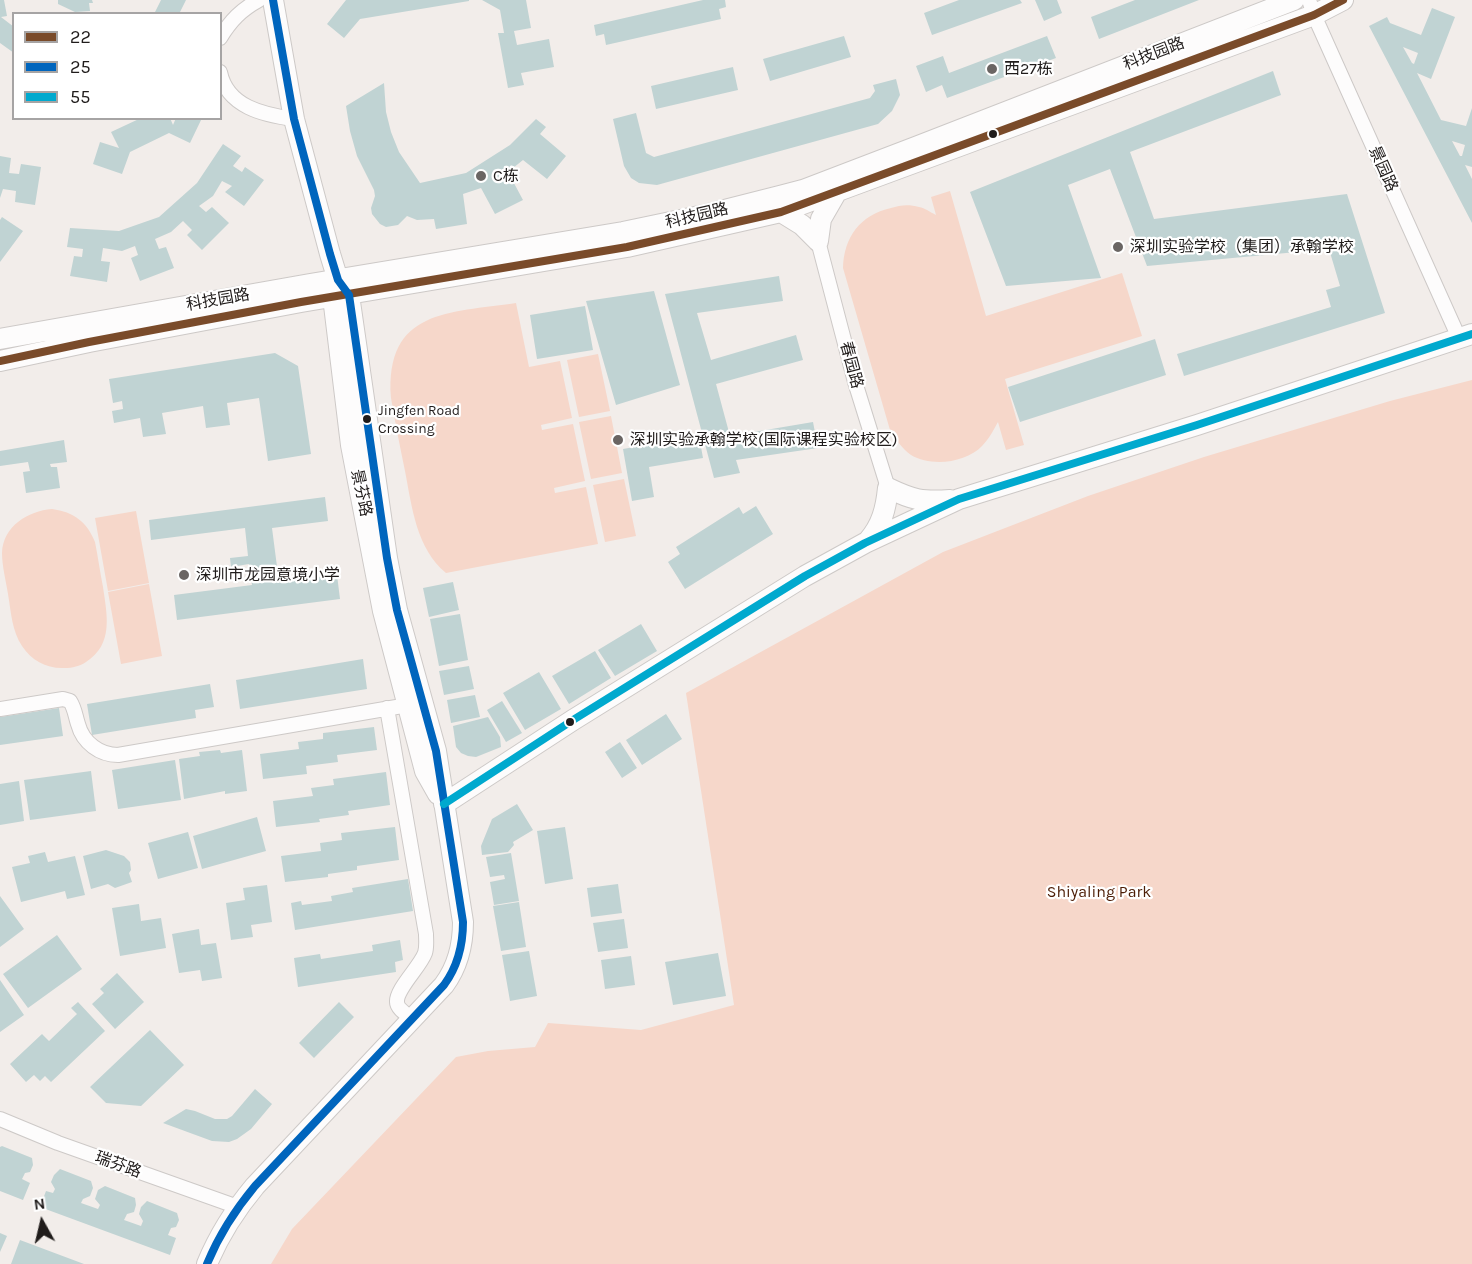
<!DOCTYPE html>
<html>
<head>
<meta charset="utf-8">
<style>
	body { margin:0 }
	#map { position:relative; width:1472px; height:1264px; overflow:hidden; background:#f2edea; font-family:Karla,sans-serif }
	canvas { display:block }
	.legend { position:absolute; left:12px; top:12px; width:210px; height:108px; box-sizing:border-box; background:#fff; border:2px solid #a6a4a4; margin:0; padding:8px 10px; list-style:none; font-size:18px; color:#201c1b }
	.legend li { display:flex; align-items:center; gap:12px; height:30px }
	.legend b { width:30px; border:2px solid #a6a4a4 }
	.north { position:absolute; left:12px; top:1192px; width:60px; height:60px; -webkit-text-stroke:4px #fff; paint-order:stroke; rotate:352deg; font-size:16px; font-weight:700; line-height:24px; text-align:center; color:#201c1b }
	.north::after { content:''; display:block; margin:auto; width:21px; height:27px; background:#201c1b; clip-path:polygon(50% 0,100% 100%,50% 72%,0 100%) }
</style>
</head>
<body>
<div id="map">
<canvas width="1472" height="1264"></canvas>
<ul class="legend">
<li><b style="height:8px;background:#7a4b2a"></b>22</li>
<li><b style="height:8px;background:#0065bd"></b>25</li>
<li><b style="height:8px;background:#00a9ce"></b>55</li>
</ul>
<div class="north">N</div>
</div>
<script>
const c = document.querySelector('canvas').getContext('2d');
c.lineJoin = 'round';
function fillPath(path, color) {
  c.fillStyle = color;
  c.fill(path, 'evenodd');
}
function stroke(path, color, width, dash) {
  c.strokeStyle = color;
  c.lineWidth = width;
  c.lineCap = dash ? 'butt' : 'round';
  c.setLineDash(dash || []);
  c.stroke(path);
}
function label(font, color, halo, rows, align = 'center') {
  c.font = font + ' Karla,"Noto Sans SC",sans-serif';
  c.lineWidth = 4.5;
  c.setLineDash([]);
  c.textBaseline = 'middle';
  c.strokeStyle = halo;
  c.fillStyle = color;
  for (const [text, x, y, turn = 0] of rows) {
    c.save();
    c.translate(x, y);
    c.rotate((+turn || 0) * Math.PI / 180);
    c.textAlign = isNaN(turn) ? turn : align;
    if (halo) c.strokeText(text, 0, 0);
    c.fillText(text, 0, 0);
    c.restore();
  }
}
fillPath(new Path2D(`
	M950 191 986 316 1122 273 1142 336 1005 379 1024 445 1006 450 998 422C993 431 989 439 982 446 966 463 931 467 911 455 902 449 896 439 890 430L843 268C844 237 860 215 891 208 900 205 909 204 919 207 925 208 930 212 936 215L931 197Z
	M516 303 529 367 560 361 572 418 541 425 542 430 573 424 585 481 554 488 555 493 586 487 598 544 446 573C416 548 412 507 405 471 400 447 395 422 391 398 385 309 449 313 516 303Z
	M598 354 610 411 579 417 567 360Z
	M1472 380V1264H271L292 1229 456 1057 488 1051 535 1047 548 1023 641 1030 734 1005 686 693 943 552 1088 496 1204 457 1390 401Z
	M611 416 622 473 591 479 579 422Z
	M624 479 636 536 605 542 593 485Z
	M52 509C74 512 87 522 95 542 98 557 100 572 103 587 107 615 114 644 86 662 80 666 72 668 65 668 47 669 32 661 22 646 12 631 11 612 8 594 6 581 2 566 2 553 3 526 28 511 52 509Z
	M136 511 149 583 108 591 95 518Z
	M149 584 162 656 121 664 108 592Z`), '#f6d7ca');
fillPath(new Path2D(`
	M0 0H4L7 16 1 17 14 27V53L0 43Z
	M58 0H92L93 3H89L90 11 75 12 58 4Z
	M161 0H186L179 14H154Z
	M346 0H469V1L360 19 344 38 327 24Z
	M482 0H526L531 28 514 31 517 45 549 39 554 67 521 73 524 85 508 88 498 33H504L500 10Z
	M703 0H725L726 7 719 9 721 19 606 45 604 34 596 36 594 25Z
	M959 0H1020L1022 3 932 35 924 13Z
	M1035 0H1057L1062 13 1044 21Z
	M1135 0H1199L1099 39 1091 17Z
	M1432 8 1455 17 1431 79 1417 73 1441 120 1466 126 1472 108V167L1465 165 1472 179V223L1369 26 1387 17 1390 23 1421 35ZM1403 47 1418 53 1414 64 1412 63ZM1452 141 1465 145 1462 156H1460Z
	M844 36 851 57 770 81 763 59Z
	M1047 36 1056 58 947 98 942 85 926 92 916 66 943 56 949 73Z
	M733 67 738 90 656 109 651 86Z
	M1273 71 1281 95 1130 152 1154 219 1347 194 1385 313 1184 376 1177 354 1331 307 1326 290 1340 286 1329 249 1147 266 1110 169 1068 185 1101 278 1006 286 970 192Z
	M896 79 900 95 892 111 878 124 657 185 639 183 631 178 624 166 613 119 636 113 646 153 654 157 870 98 875 91 873 85Z
	M384 83 386 112 391 132 399 152 420 183 466 173 510 145 536 119 546 127 540 134 566 156 547 179 523 160 508 172 523 200 495 214 481 188 463 194 467 224 436 229 434 219 417 220 407 216 398 225 386 227 380 224 372 214 371 208 375 196 374 190 357 156 350 131 346 106Z
	M141 118H170L173 125 176 118H202L190 143 169 133 130 152 122 174 93 164 100 142 119 148 111 132Z
	M223 144 241 156 233 166 242 172 245 167 264 180 244 206 225 192 232 186 222 181 213 196 199 206 206 212 212 207 229 223 202 250 187 235 192 230 183 221 171 232 155 239 159 249 166 247 174 268 140 281 131 258 138 255 135 246 122 251 103 248 101 261 110 262 107 282 70 276 74 256 82 257 83 249 67 247 70 228 119 231 159 217 197 183Z
	M0 156 11 158 9 173 19 174 21 164 41 167 35 205 15 202 16 191 3 189 0 198Z
	M2 217 23 231 0 262V220Z
	M779 276 783 301 697 313 711 360 796 335 803 360 716 384 730 436 813 422 818 448 736 460 740 473 714 478 665 294Z
	M654 291 680 385 616 405 586 301Z
	M585 306 593 350 537 359 530 315Z
	M1155 339 1166 375 1020 422 1008 387Z
	M275 353 298 366 311 454 268 461 259 398 227 403 230 425 206 428 203 406 162 413 166 434 143 437 140 418 114 423 112 411 123 409 122 401 113 403 109 379Z
	M699 436 703 458 649 467 654 497 632 501 623 449Z
	M64 440 67 462 50 464 51 467H57L60 488 26 493 23 472 30 471 28 462 0 466V451Z
	M325 497 328 521 272 528 279 582 337 575 340 599 177 620 174 595 252 585 249 564 231 567 230 558 248 556 245 528 151 540 149 520Z
	M756 506 773 534 685 589 668 562 680 554 676 547 739 507 743 514Z
	M453 582 459 610 429 617 423 588Z
	M460 614 468 660 439 666 430 619Z
	M641 624 657 651 615 676 598 650Z
	M595 651 611 678 569 704 552 676Z
	M363 659 367 689 240 709 236 680Z
	M469 666 474 689 444 695 439 671Z
	M539 672 561 709 525 730 503 693Z
	M210 684 214 707 195 710 196 718 92 735 87 704Z
	M475 695 480 717 451 723 447 700Z
	M502 701 522 733 506 742 487 710Z
	M59 708 63 736 0 745V717Z
	M666 714 682 739 642 765 626 740Z
	M488 717 500 737 501 747 476 757 468 756 461 753 456 747 453 726Z
	M374 727 377 750 337 755 338 762 306 766 307 774 263 779 260 754 299 749 298 742 323 739V733Z
	M620 742 637 768 622 778 605 752Z
	M220 750 221 753 242 750 247 791 225 794V791L184 799 179 759 200 756 199 752Z
	M175 760 181 800 118 809 112 770Z
	M91 771 96 811 30 820 24 780Z
	M386 772 390 805 348 811 349 815 319 819 320 822 276 827 273 801 313 796 311 788 334 785 333 779Z
	M19 781 24 821 0 825V784Z
	M517 804 533 830 513 842 514 845 508 852 482 855 481 846 492 819Z
	M257 817 266 851 202 869 193 836Z
	M395 827 399 860 357 866V870L328 874V877L285 882 281 856 321 851 320 843 342 840 341 833Z
	M565 827 573 879 545 884 537 831Z
	M188 832 198 868 158 879 148 843Z
	M106 850 124 856 130 862 131 870 129 873 132 882 115 888 108 884 91 889 83 856Z
	M45 852 48 862 75 856 85 895 67 899 65 891 21 902 12 867 30 863 28 856Z
	M511 853 519 901 494 905 490 882 505 879 504 875 490 877 486 857Z
	M408 879 413 911 295 930 291 903 301 901 302 905 332 901 331 896 353 892 352 888Z
	M618 884 622 913 591 917 587 888Z
	M267 885 272 922 251 925 253 937 231 940 226 903 245 900 243 888Z
	M0 896 24 929 0 947Z
	M519 902 526 947 501 951 493 906Z
	M139 904 141 921 161 918 166 948 120 956 112 908Z
	M624 919 628 948 598 952 593 923Z
	M199 929 201 945 216 943 222 978 202 981 200 970 179 973 172 934Z
	M57 935 82 969 28 1008 3 974Z
	M400 940 403 960 395 962 396 972 298 987 294 958 320 954 321 959 373 951 372 945Z
	M529 951 537 996 510 1001 502 955Z
	M718 953 726 996 673 1005 665 962Z
	M631 956 635 985 605 989 601 960Z
	M117 973 144 1002 115 1029 92 1004 104 993 100 989Z
	M0 980 24 1015 0 1032Z
	M78 1002 105 1031 51 1082 45 1076 40 1081 34 1075 26 1082 10 1064 42 1034 49 1041 77 1014 71 1008Z
	M339 1002 354 1017 314 1058 299 1043Z
	M150 1030 184 1065 141 1106 106 1103 90 1087Z
	M255 1089 272 1104 251 1129 237 1139 229 1142 212 1141 163 1123 186 1109 195 1111 215 1119H227L232 1116Z
	M2 1146 32 1158 33 1165 30 1172 25 1173 22 1179 30 1183 23 1200 0 1191V1147Z
	M60 1169 91 1181 93 1188 90 1196 83 1199 81 1203 98 1209 100 1205 95 1199 98 1190 105 1186 135 1198 136 1205 134 1212 127 1214 124 1220 141 1226 143 1221 139 1214 141 1207 147 1201 177 1213 179 1220 176 1227 171 1228 168 1235 176 1238 170 1255 40 1207 46 1191 53 1193 55 1189 51 1182 54 1175Z
	M0 1233 7 1236 0 1252Z
	M20 1240 84 1264H11Z`), '#c0d3d3');
const street = new Path2D(`
	M1309 0 1314 15 1459 338
	M220 38C231 20 241 10 259 0
	M220 72C227 107 264 115 294 119
	M818 241 855 382 888 488
	M387 708 426 934C426 940 427 947 425 953 420 967 396 989 397 1002 397 1009 408 1015 412 1019
	M0 709 63 699 70 701C75 709 75 715 78 724 83 743 100 755 118 755L408 705
	M0 1119 58 1143 238 1207`);
const secondary = new Path2D(`
	M781 212 802 225 818 241
	M818 241 821 219 836 193
	M337 285 333 297 351 445 383 611 425 771 438 794
	M0 339 310 284 623 232 709 214 780 196 803 190 918 146 1294 0
	M0 361 89 342 301 302 627 247 781 212 1314 15 1343 0
	M868 541C882 525 886 508 888 488 913 500 922 502 950 500
	M444 804 573 720 805 576 865 543 959 499 1197 425 1472 334
	M207 1264C219 1235 235 1210 255 1186L444 985C458 966 463 946 463 922L436 751 397 610 387 558 349 295 338 280 330 254 294 119 273 0`);
stroke(street, '#cdc9c7', 16);
stroke(secondary, '#cdc9c7', 22);
stroke(street, '#fdfcfc', 14);
stroke(secondary, '#fdfcfc', 20);
stroke(new Path2D(`
	M0 361 89 342 301 302 627 247 781 212 1314 15 1343 0`), '#7a4b2a', 8);
stroke(new Path2D(`
	M207 1264C219 1235 235 1210 255 1186L444 985C458 966 463 946 463 922L436 751 397 610 387 558 349 295 338 280 330 254 294 119 273 0`), '#0065bd', 8);
stroke(new Path2D(`
	M444 804 573 720 805 576 865 543 959 499 1197 425 1472 334`), '#00a9ce', 8);
for (const [x, y, r, color] of [
	[992,69,6,"#6a6563"],
	[993,134,5,"#201c1b"],
	[481,176,6,"#6a6563"],
	[1118,247,6,"#6a6563"],
	[367,419,5,"#201c1b"],
	[618,440,6,"#6a6563"],
	[184,575,6,"#6a6563"],
	[570,722,5,"#201c1b"]
]) {
  const dot = new Path2D();
  dot.arc(x, y, r, 0, 2 * Math.PI);
  c.fillStyle = color;
  c.fill(dot);
  stroke(dot, '#fff', 2);
}
label('14px', '#201c1b', '#fff', [
	["Jingfen Road",378,411],
	["Crossing",378,429]
], 'left');
label('16px', '#201c1b', '#fff', [
	["科技园路",1154,54,-21],
	["景园路",1383,169,66],
	["科技园路",697,216,-13],
	["科技园路",218,300,-10],
	["春园路",851,365,75],
	["景芬路",361,493,78],
	["瑞芬路",118,1165,20]
]);
label('16px', '#201c1b', '#fff', [
	["西27栋",1004,69],
	["C栋",493,176],
	["深圳实验学校（集团）承翰学校",1130,247],
	["深圳实验承翰学校(国际课程实验校区)",630,440],
	["深圳市龙园意境小学",196,575]
], 'left');
label('16px', '#4c1d06', '#fff', [
	["Shiyaling Park",1099,892]
]);
</script>
</body>
</html>
